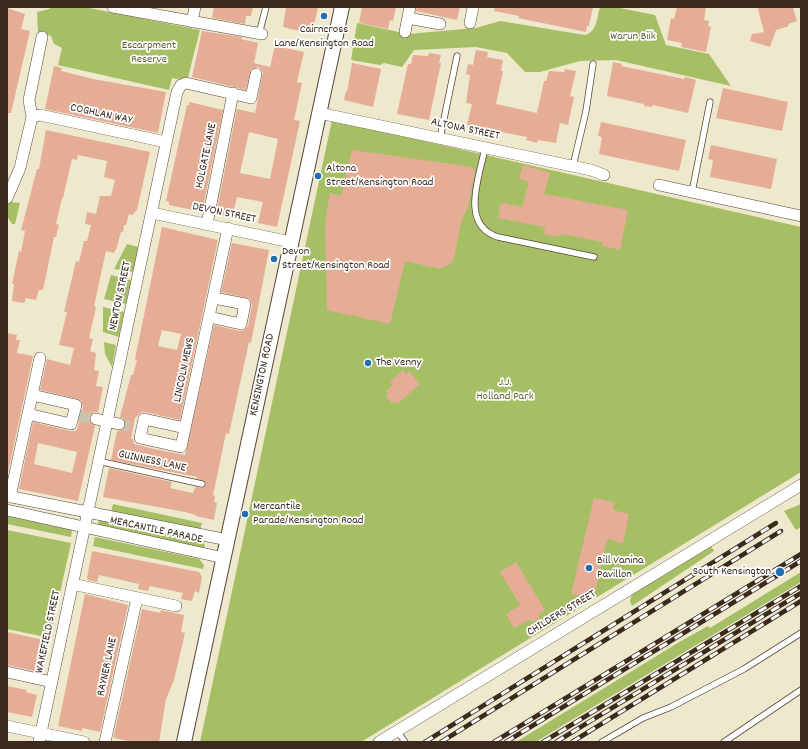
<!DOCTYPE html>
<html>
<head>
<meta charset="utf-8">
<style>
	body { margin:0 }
	#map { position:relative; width:808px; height:749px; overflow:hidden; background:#eee8cd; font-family:Dekko,sans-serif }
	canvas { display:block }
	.frame { position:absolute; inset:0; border:8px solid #3b2a1e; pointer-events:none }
</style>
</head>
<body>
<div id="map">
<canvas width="808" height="749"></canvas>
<div class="frame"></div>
</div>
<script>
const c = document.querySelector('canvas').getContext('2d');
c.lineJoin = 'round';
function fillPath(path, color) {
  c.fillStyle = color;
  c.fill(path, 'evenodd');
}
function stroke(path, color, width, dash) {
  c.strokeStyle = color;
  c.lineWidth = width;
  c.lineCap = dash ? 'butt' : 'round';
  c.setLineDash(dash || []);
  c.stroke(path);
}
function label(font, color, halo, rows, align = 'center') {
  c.font = font + ' Dekko,sans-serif';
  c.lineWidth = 3.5;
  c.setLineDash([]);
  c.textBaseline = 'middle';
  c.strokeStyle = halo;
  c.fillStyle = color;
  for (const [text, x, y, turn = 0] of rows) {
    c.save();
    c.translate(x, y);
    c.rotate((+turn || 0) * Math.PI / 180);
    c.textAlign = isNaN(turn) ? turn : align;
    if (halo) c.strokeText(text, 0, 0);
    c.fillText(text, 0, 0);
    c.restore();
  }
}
fillPath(new Path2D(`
	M51 7H84L200 30 187 81 172 78 169 90 58 65 62 48 54 44 51 36 38 32 37 12 49 9Z
	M600 7H615L655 15 666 45 709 54 731 86 616 60 580 61 540 72H525L507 53 476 47 414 50 402 67 384 63 380 65 351 60 357 23 408 34 476 28 500 21 585 35C597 32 597 17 600 7Z
	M332 120 801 227V472L361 742H200Z
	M11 202 20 203 15 224H12L7 216V205Z
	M127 244 139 247 133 272 114 269Z
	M111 275 131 280 126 304 104 299Z
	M103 307 124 312 119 337 103 332Z
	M104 342 116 345 112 367 105 354Z
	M113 504 202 523 200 530 111 512Z
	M801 504V527L796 530 784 511Z
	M7 516 72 530 71 537 7 524Z
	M99 520 202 542 205 545 204 548 200 549 97 527Z
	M7 530 71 543 50 638 7 629Z
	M95 537 199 559 204 565 203 569 93 546Z
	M711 546 714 551 632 606 630 601 632 593Z
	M801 572V582L565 724 536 742H516L681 641 708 626 710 628Z`), '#a6bf65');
fillPath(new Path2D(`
	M214 7H253L251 16H246L245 24 212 18Z
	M286 7H318L312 34 283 27Z
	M362 7H396L393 21 390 20 388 29 359 23Z
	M417 7H460L457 20 416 11Z
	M495 7H593L589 26H587L586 32 518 18 519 16 494 11Z
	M677 7H706L704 20 709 21 708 26 711 27 706 52 681 47 682 43 667 40 671 18 674 19Z
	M759 7H793L797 21 788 24 789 26 776 30 770 47 750 41 752 34 764 32 758 9Z
	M7 8 25 14 21 29 30 31 11 113H7Z
	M202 31 242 37 241 39 258 43 254 63 270 67 275 46 304 52 297 82 302 83 294 120 300 121 277 227 258 223 263 202 237 197 232 218 216 214 237 109 255 113 263 72 258 67 251 69 246 90 192 77ZM249 132 278 139 270 179 240 173Z
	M476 50 488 52 487 57 503 60 501 71H503L496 104 537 113 544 81H546L549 71 564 72 565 69 576 71 570 96 574 97 568 125 560 123 556 143 538 140 537 143 526 140 527 137 496 131 495 134 485 132V128L467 125 472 104 466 103 470 75 466 74 468 64 473 65Z
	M429 53 441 55 439 63H441L429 120 397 114 408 64H411L413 55 428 56Z
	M613 62 622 64 621 66 684 79 685 77 696 80 688 113 653 105 652 107 644 106V104L607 96Z
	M352 63 381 69 373 107 344 100 346 91 347 92Z
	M54 66 62 68 61 71 93 79 166 92 158 133 45 109Z
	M723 88 788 102 782 131 716 118Z
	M189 102 223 110 202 212 169 205V202L166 201 187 105H189Z
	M601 122 686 140 679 171 599 154 602 137 598 136Z
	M46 130 150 152 137 210 132 215 129 214 126 225H124L123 232H121L116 250H115L114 253 106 251 94 306 96 307 89 338 93 339 90 351 96 353 94 370 99 371 96 386 103 387 98 412H94L89 417 90 421 95 426 78 501 19 489 33 422 70 431H76L78 426 83 407 81 400 40 390 47 359 70 365 74 348 59 345 67 312H64L76 261 79 262 84 241H87L91 225 85 224 87 212 96 214 100 196H111L115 180 104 177 107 161 78 155 77 160 72 159 63 198H62L56 224 59 225 56 237H54L43 290H39L36 300 26 298 24 303 12 301 14 284H12L19 251 21 252 25 231 21 230 37 169H39ZM38 443 77 452 72 473 34 464Z
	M711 145 777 159 771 189 710 177 713 160 708 159Z
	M352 150 472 167 475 172 468 207 462 219 453 262 440 269 405 261 390 324 327 310 325 223 330 193 341 196Z
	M523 165 550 173 544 194 628 210 620 250 602 246 603 242 560 234 559 237 544 234 545 227 498 218 501 203 522 207 529 182 519 179Z
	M162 227 218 240 180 420 145 412H142L135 418 131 439H133L134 444 154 449 185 455 214 325 240 331 244 330 248 326 252 305 250 299 221 292 232 243 269 250 251 343 249 342 229 434 226 433 213 495 215 496 214 502 217 503 214 520 196 516V515L185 512 103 497 109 468 172 482 170 488 193 493 195 487 203 488 206 485 205 481 197 479V477L111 460 117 431 121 430 126 426 124 419 120 417 131 375H133L137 360 135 359ZM162 330 181 334 177 350 158 346Z
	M7 333 17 335 16 340H20L17 353 33 356 7 477Z
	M403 370 406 374 409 371 420 384 397 404 394 401 392 403 386 396 388 394 386 391 393 385 390 382Z
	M594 498 614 502 613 510 629 514 623 543 607 539 594 598 571 594Z
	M92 551 199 572 202 577 199 593 195 591 192 601 181 599 183 593 150 586 148 591 138 589 139 584 99 575 97 582 88 580 87 578Z
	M516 562 545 610 540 613 539 619 533 622 529 620 514 628 506 614 520 605 500 572Z
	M85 594 128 605 100 732 82 728V731L58 726Z
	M142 609 160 613 161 610 184 615 181 632 185 633 174 680 166 699 159 742H134L114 738V735Z
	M7 632 49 641 39 672 7 665Z
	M7 686 27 690 26 692 37 695 32 717 7 712Z`), '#e5ad95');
stroke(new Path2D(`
	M79 416 96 419
	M119 424 134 427`), '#cac2aa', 11, [11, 5.5]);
const service = new Path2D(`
	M259 34 266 7
	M440 138 457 56
	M485 148C480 175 459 225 498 237L594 257
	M573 166 586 111 593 64
	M692 192 710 102
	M98 461 202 484
	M397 731 405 742
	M602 742 643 718 671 707 744 669 801 633
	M724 742 801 690`);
const minor = new Path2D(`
	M113 7 262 34
	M408 18 440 24
	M192 22 195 7
	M470 23 473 7
	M405 32 410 7
	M319 113 591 170 604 175
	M32 117 40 115 166 142
	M659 185 801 216
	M7 198 20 168 32 117 29 100 42 37
	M152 213 291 242
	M207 224 233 93
	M209 317 241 324 245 304 214 298
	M28 414 71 424 76 405 32 395
	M96 419 119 424
	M185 428 144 419 140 438 181 447C197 374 212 301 228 228
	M7 496 228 540
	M10 497 40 358
	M7 510 224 558
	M72 584 176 606
	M7 672 52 682
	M7 726 84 742
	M39 742 177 92 181 85 186 83 251 98 256 74
	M105 742 137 598
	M379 742 801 485`);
const tertiary = new Path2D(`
	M184 742 342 7`);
stroke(service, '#564638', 7);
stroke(minor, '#564638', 12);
stroke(tertiary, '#564638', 16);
stroke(service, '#fff', 5.5);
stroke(minor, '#fff', 11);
stroke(tertiary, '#fff', 14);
const rail = new Path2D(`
	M425 742 776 523
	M441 742 781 531
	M494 742 801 554
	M506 742 801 561
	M543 742 801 586
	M556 742 801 593
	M572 742 801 601`);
stroke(rail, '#3b2a1e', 4.5);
stroke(rail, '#fff', 3, [9]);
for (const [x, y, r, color] of [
	[324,16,4,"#1f6fb2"],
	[318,176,4,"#1f6fb2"],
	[274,259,4,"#1f6fb2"],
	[368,363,4,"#1f6fb2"],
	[245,514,4,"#1f6fb2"],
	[589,568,4,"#1f6fb2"],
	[780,572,5,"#1f6fb2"]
]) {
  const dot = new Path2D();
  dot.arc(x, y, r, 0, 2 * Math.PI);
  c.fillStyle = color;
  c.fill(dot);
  stroke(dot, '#fff', 1.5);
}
label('12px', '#3b2a1e', '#fff', [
	["Cairncross",324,30,"center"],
	["Lane/Kensington Road",324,44,"center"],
	["Altona",326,169],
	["Street/Kensington Road",326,183],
	["Devon",282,252],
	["Street/Kensington Road",282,266],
	["The Venny",376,363],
	["Mercantile",253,507],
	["Parade/Kensington Road",253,521],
	["Bill Vanina",597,561],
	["Pavillon",597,575],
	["South Kensington",771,572,"right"]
], 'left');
label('12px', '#605e37', '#fff', [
	["Warun Biik",633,37],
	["Escarpment",149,46],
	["Reserve",149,60],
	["J.J.",505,383],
	["Holland Park",505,397]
]);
label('12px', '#3b2a1e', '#fff', [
	["COGHLAN WAY",101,115,12],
	["ALTONA STREET",465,130,12],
	["HOLGATE LANE",207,156,-78],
	["DEVON STREET",224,214,12],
	["NEWTON STREET",121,296,-78],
	["LINCOLN MEWS",185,370,-78],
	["KENSINGTON ROAD",263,375,-78],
	["GUINNESS LANE",152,462,12],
	["MERCANTILE PARADE",156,531,12],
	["CHILDERS STREET",562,614,-31],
	["WAKEFIELD STREET",49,632,-78],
	["RAYNER LANE",108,667,-78]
]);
</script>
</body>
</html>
